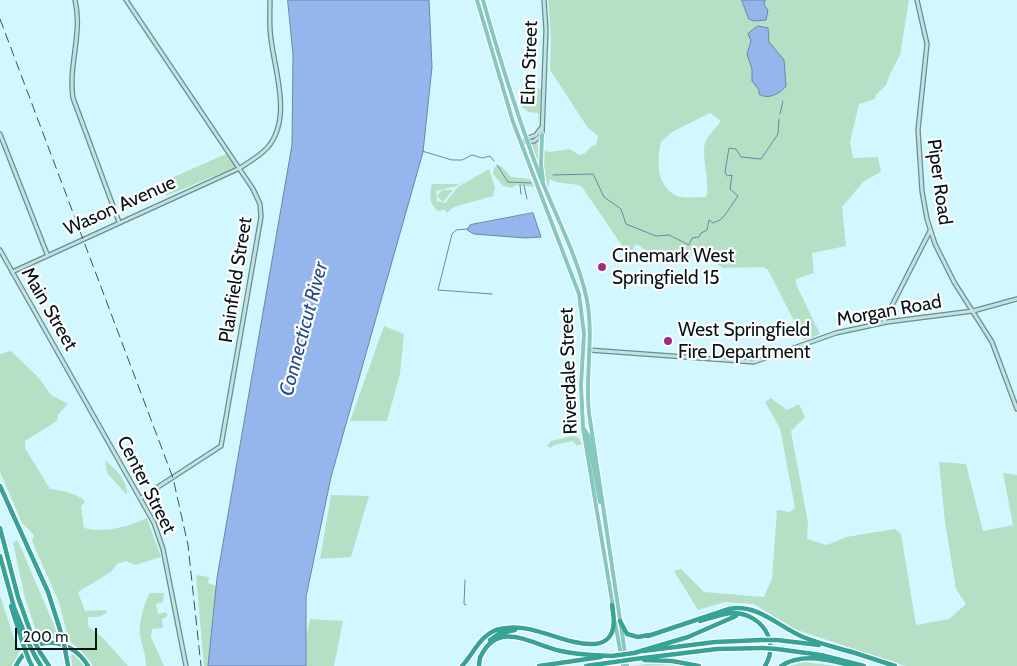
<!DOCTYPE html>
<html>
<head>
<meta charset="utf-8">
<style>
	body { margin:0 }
	#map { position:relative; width:1017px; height:666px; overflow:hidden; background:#d3f7fe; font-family:Cabin,sans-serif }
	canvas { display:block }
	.scale { position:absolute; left:15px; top:628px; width:82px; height:22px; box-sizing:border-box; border:2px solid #061315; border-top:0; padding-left:6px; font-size:15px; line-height:18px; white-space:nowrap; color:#061315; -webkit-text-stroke:4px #fdfdfd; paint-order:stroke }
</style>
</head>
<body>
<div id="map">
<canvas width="1017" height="666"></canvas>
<div class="scale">200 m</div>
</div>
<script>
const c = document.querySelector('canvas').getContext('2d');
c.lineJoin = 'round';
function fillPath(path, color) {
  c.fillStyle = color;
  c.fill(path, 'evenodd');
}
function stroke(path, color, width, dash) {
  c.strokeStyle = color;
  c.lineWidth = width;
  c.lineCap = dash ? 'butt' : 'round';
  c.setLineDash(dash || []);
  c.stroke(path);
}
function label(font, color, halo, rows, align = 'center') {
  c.font = font + ' Cabin,sans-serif';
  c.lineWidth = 4.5;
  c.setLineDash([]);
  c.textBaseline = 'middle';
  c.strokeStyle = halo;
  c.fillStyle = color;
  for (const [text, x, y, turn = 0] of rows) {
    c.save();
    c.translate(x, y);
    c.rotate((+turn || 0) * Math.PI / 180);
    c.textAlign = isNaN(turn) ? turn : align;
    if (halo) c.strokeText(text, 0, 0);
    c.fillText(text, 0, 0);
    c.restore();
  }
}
fillPath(new Path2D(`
	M548 0H909L900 55 890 74 886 85 876 95 875 99 859 104 850 142 853 158 878 157 881 172 864 181 842 207 846 246 812 253 814 273 796 279V284L820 334 804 340 768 270 763 267 723 268 696 252 692 253 689 258 686 255C674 259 648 255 640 246L635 245 631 253H627L582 187C571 181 560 186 550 179L548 189 543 165V149L549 152 570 149 579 155 584 154 592 146 596 145 598 136 588 128 550 70 551 37ZM710 113 721 121C717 127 707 136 705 143 701 157 711 187 706 197 698 197 682 199 675 195 656 184 657 160 661 142L672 132Z
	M536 88 541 89 539 123 538 113 528 112 519 104 523 101 525 104H536L538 90Z
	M538 140 539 165 531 144Z
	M226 154 236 167 166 196 160 183Z
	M500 165 511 177 530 179 535 187 516 185 512 188 503 186 493 174 494 168Z
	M489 169 495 188 493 196 454 207 447 213 445 210 438 211C429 204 429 194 432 184H458L469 179 456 186 436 191 437 201 445 203 458 187Z
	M442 190H453L443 202 437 196Z
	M384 326 404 334 400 374 387 421H350Z
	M11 351 39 378 51 395 68 404 58 415 57 421 25 441V448L50 489C62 490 73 493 83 499L85 502 81 506 84 528C106 533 127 527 147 518L161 557 135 565 126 561 117 564 111 572 78 592 85 611 106 610 107 613 98 617H88V626L103 638 128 666H93L80 649 69 641 59 602 32 541 34 535 22 523 0 472V354Z
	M771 398 787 410 799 404 805 417 791 431 808 523 807 539 827 545 846 537 895 529 901 534 916 625 949 619 966 604 956 589 945 522 939 462 966 464 983 531 1013 525 1003 473 1017 475V666H905L794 629 754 604 725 602 698 610 674 571 681 569 704 592 764 597 772 578 777 510 790 512 795 508 780 428 765 402Z
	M572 436 578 437 582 444 577 446 573 441 554 445 551 448 547 446 551 441Z
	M105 460C115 469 128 480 127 495L107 473Z
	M331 495 369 496 351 557 320 559Z
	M15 541H18L54 625 58 639 39 640 25 598 13 543Z
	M196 575 209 577 208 583 216 586 208 666H204Z
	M150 593H164L163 602 156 604 158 614 166 612 168 616 162 619 163 628 152 629 151 637 164 666H146C146 655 142 646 140 635 138 626 145 600 150 593Z
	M0 595 15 642 20 651 12 666H0Z
	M310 619 343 621 334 666H306L305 643Z
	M71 654 80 657 86 666H72Z
	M658 662 683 665 633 666Z
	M804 662 836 666H789Z`), '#b6e0c6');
const water = new Path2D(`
	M288 0H429L432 67 423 152 331 477 306 597V666H208L217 578 292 145 293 55Z
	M742 0H765L764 5 768 10 766 20 754 21 749 19Z
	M758 26 768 28 769 42 784 60 786 86C780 94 768 100 759 94V90L752 81V69L747 54 751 41 748 34Z
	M533 213 541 237 525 238 474 234 467 230 470 225Z`);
fillPath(water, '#95b6ec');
stroke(water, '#6a85ac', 1);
stroke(new Path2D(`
	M780 114 783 101
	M422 151 452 160H462L472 155 482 158 490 156 494 161
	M497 165 508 182 531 183
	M553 175 593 174 604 197 621 209 626 224 656 236 669 235 689 245 692 238 699 237 701 233 707 230 709 220 713 223 720 220 725 215 738 196 730 189 732 175 727 176 725 172 729 148 736 149 741 157 761 159 778 134 779 119
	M520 185 521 194
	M524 185 527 199
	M467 229 456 230 452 234 438 290 492 294
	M465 580 464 604 466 605`), '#6a85ac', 1);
const secondary = new Path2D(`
	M75 0C83 33 68 65 73 98L119 222
	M126 0 253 189 260 204 261 217 221 446 141 498
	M917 0 927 44 918 130 922 191 927 219 935 244 954 282 992 342 1017 409
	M0 134 47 254
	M526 139 536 135 542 127
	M521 143 534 141 542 135 546 30 544 0
	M0 250 154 523 163 549 186 666
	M12 272 240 168C249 162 260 156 268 147 292 118 275 72 271 39 269 26 270 13 270 0
	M883 323 930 231
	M589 350 754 362 836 333 887 322 973 311 1017 299`);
const primary = new Path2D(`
	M477 0 513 122 579 294 584 334 581 385 583 428 613 607
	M483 0C500 60 518 118 540 176 556 217 578 257 587 300 594 337 585 376 589 413L627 666
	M542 135 541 165 543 180
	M584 429 588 435 600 502
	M615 622 623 666`);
const highway = new Path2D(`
	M0 486 48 592 63 639
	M0 528 18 597 33 639
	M0 556 14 607 28 642
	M11 606 23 644
	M620 621 627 634 638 637 649 635
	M700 621C711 618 723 613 734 613 762 614 780 642 765 666
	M648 636 729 609C757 603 779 627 803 637 818 643 835 647 851 652
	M490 640 500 633 515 630
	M777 640 819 645
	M65 649 68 666
	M777 649 821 655 864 666
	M643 651 715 642 761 640
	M849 651 895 666
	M40 652 49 666
	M634 653 688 637 736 616
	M35 656 41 666
	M480 658C498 618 532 645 561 651 578 655 595 655 612 656
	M635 659 717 649 763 648
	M29 660 32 666
	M644 660 672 661 699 666
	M16 666C32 633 71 637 88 666
	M462 666C474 653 479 637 496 630 529 619 564 646 594 644 604 644 612 637 613 628 615 621 613 612 612 605
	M479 666 480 657
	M539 666 601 657
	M586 666 614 662
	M781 666C802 652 831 660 853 666`);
stroke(secondary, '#6b8d92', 5.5);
stroke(primary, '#fff', 6);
stroke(highway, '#fff', 7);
stroke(secondary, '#c2e3df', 3);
stroke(primary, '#86c8bf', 4);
stroke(highway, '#35a395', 4.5);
stroke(new Path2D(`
	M0 19 173 478 188 545 201 666`), '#3e5155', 1, [10, 5]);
const highwayBridge = new Path2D(`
	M33 639 40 652
	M63 639 65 649
	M761 640H777
	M28 642 35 656
	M23 644 29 660
	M763 648 777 649
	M612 656 634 653
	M614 662 635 659`);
stroke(highwayBridge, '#fff', 7, []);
stroke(highwayBridge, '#35a395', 4.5);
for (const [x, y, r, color] of [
	[602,267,5,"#9e2b86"],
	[668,341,5,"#9e2b86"]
]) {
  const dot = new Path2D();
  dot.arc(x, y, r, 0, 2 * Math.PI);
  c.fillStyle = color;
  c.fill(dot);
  stroke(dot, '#fdfdfd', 2);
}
label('19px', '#061315', '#fdfdfd', [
	["Elm Street",530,63,-88],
	["Piper Road",939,182,82],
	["Wason Avenue",120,206,-24],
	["Plainfield Street",236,280,-81],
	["Main Street",49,309,60],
	["Morgan Road",889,311,-10],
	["Riverdale Street",569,371,-92],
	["Center Street",146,485,63]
]);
label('19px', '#061315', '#fdfdfd', [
	["Cinemark West",612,256],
	["Springfield 15",612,278],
	["West Springfield",678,330],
	["Fire Department",678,352]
], 'left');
label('italic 20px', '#274c8d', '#fdfdfd', [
	["Connecticut River",304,329,-75]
]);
</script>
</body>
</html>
